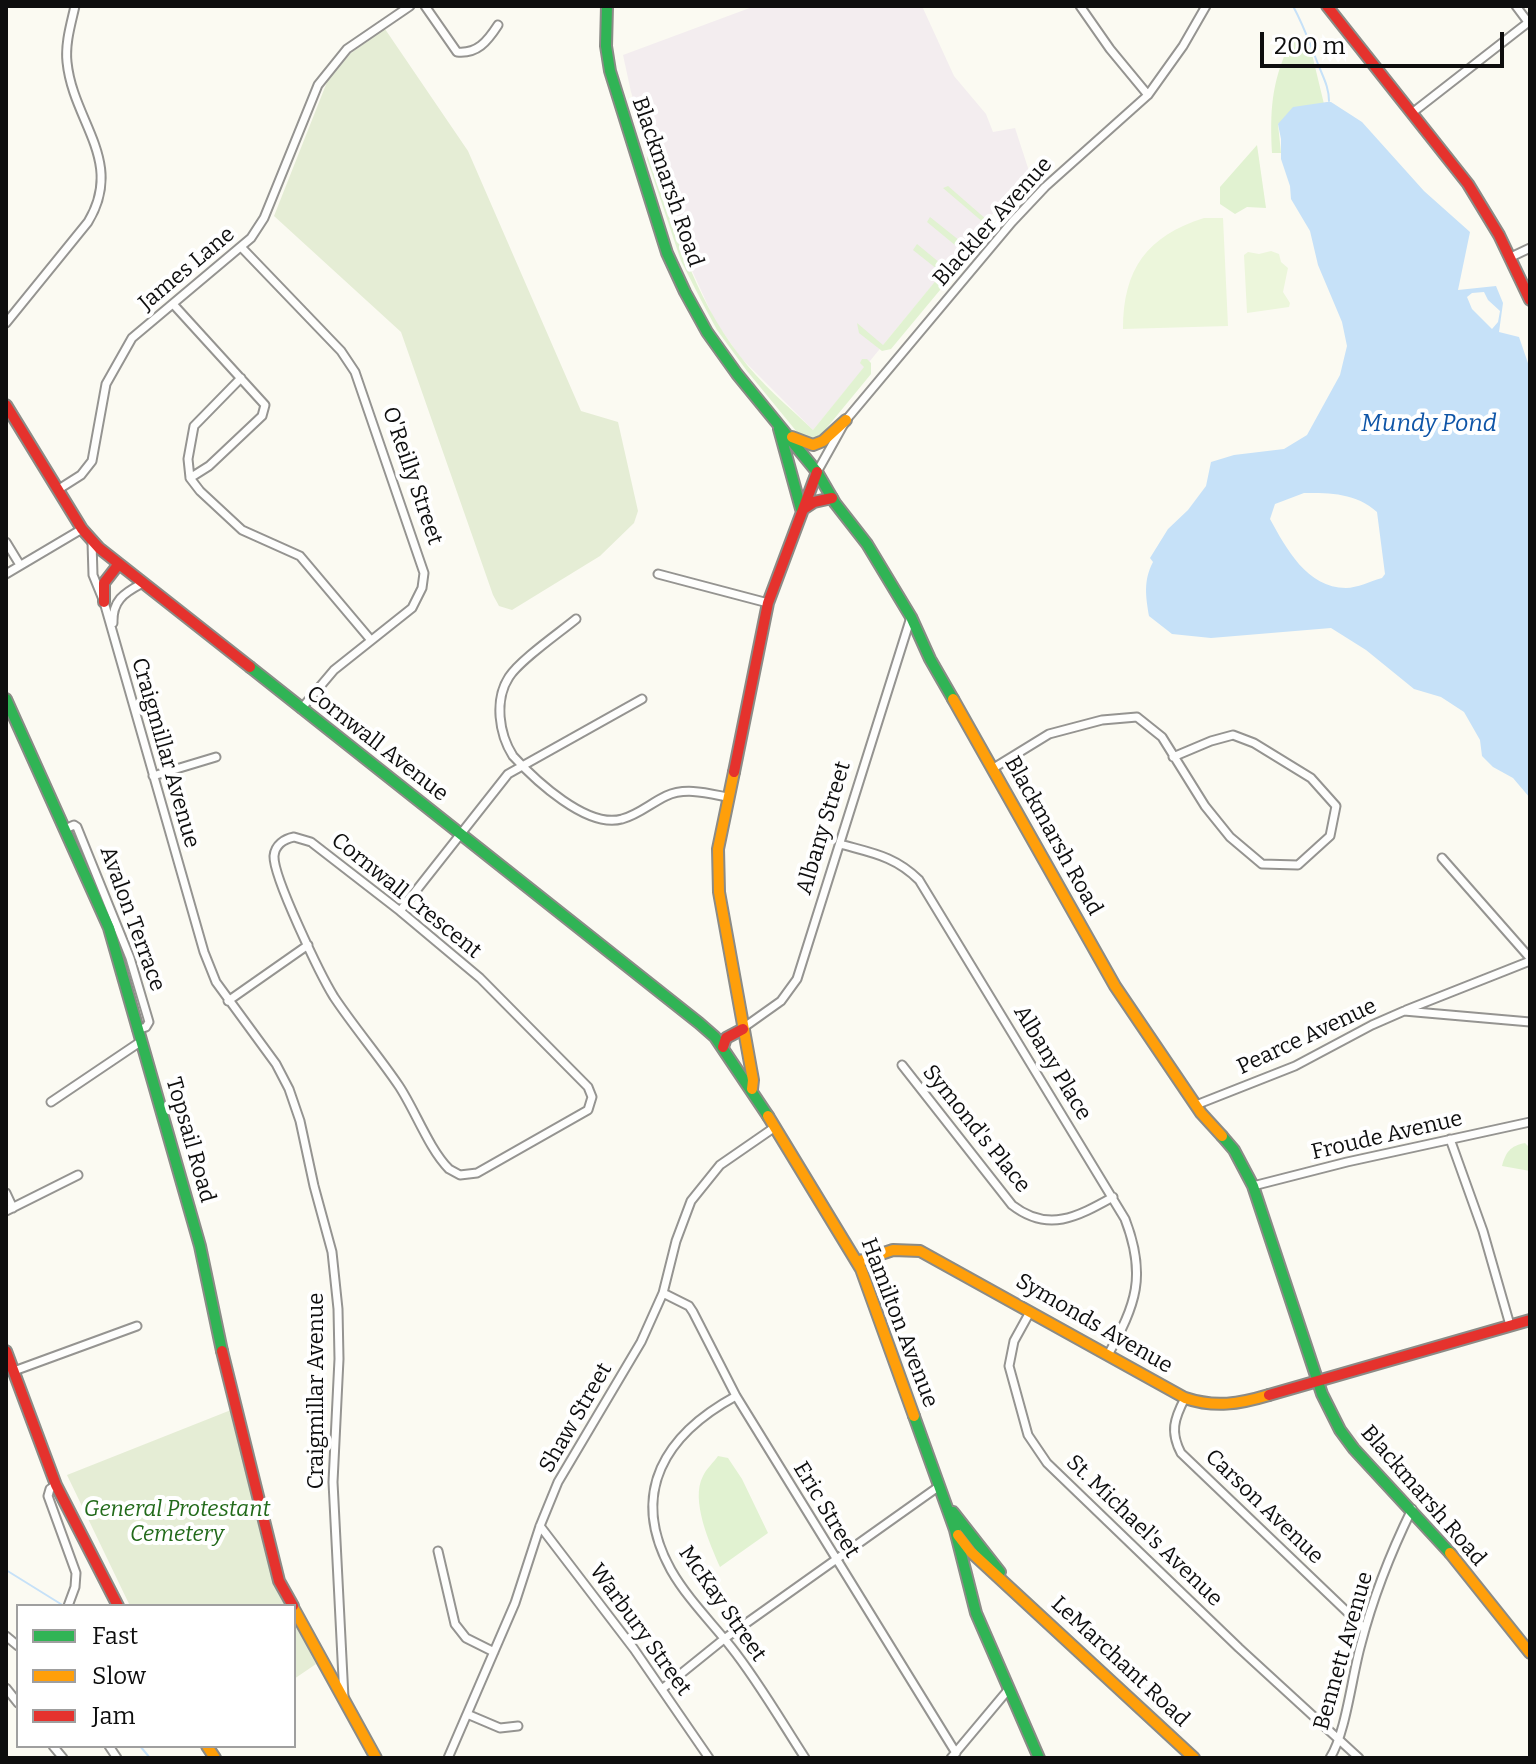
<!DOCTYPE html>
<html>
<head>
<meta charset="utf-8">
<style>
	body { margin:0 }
	#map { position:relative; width:1536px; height:1764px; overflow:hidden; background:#fbfaf2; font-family:Bitter,serif }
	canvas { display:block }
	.frame { position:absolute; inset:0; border:8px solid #0e0e0e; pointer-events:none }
	.legend { position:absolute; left:16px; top:1604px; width:280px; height:144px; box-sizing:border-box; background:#fff; border:2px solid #9f9f9f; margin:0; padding:10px 14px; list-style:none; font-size:24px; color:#0e0e0e }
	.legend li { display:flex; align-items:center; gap:16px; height:40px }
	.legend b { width:40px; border:2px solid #9f9f9f }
	.scale { position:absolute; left:1260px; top:32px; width:244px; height:36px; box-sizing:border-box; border:4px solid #0e0e0e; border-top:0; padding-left:10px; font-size:24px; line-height:28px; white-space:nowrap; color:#0e0e0e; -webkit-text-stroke:6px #fff; paint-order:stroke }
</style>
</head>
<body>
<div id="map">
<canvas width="1536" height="1764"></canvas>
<div class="frame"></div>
<ul class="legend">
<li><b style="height:10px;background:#30b455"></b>Fast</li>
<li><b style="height:10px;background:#ff9f0a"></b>Slow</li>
<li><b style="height:10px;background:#e5322d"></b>Jam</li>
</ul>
<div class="scale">200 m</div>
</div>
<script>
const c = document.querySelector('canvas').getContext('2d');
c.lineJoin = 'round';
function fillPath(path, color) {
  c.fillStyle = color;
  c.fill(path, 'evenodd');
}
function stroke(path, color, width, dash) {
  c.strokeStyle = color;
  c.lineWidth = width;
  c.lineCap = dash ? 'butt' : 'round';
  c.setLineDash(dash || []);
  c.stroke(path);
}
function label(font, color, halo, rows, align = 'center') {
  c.font = font + ' Bitter,serif';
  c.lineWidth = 8;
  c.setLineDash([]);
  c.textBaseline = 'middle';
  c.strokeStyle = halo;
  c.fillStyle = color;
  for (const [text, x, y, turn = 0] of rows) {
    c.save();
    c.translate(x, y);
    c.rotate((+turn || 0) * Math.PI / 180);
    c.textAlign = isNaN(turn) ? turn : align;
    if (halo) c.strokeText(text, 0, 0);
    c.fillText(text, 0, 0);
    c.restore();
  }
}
fillPath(new Path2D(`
	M755 6H922L954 76 986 114 993 132 1015 128 1030 174 982 225 813 430 741 358 715 321 679 242 631 92 623 55Z`), '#f3edef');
fillPath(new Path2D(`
	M1304 38 1311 50 1324 104 1278 124 1281 153H1272C1270 112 1271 84 1289 45Z
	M1257 145 1266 208 1247 207 1235 214 1220 204V187Z
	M648 150C672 221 693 296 740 356 760 383 788 406 813 430L864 367 860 363 862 359H867L871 363V374L820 436 809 439 797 432 747 371 717 330 702 302 681 261 647 159Z
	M948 186 987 220 994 217 995 222 986 232 980 228 984 223 943 188Z
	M930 217 965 245 972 241 973 248 967 256 959 258 961 250 927 222Z
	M917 244 946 268 951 262 955 264V272L891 349 882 351 859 333 857 323 883 345 942 273 913 250Z
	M1525 1143 1530 1148V1171L1502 1166C1506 1152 1510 1146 1525 1143Z
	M718 1456 728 1458 742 1479 768 1533 720 1567C710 1544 690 1500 703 1476 706 1469 714 1462 718 1456Z`), '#e1f2d1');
fillPath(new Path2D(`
	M385 29 468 151 581 411 618 422 638 511 634 523 600 556 512 610 499 606 493 595 401 332 274 216 327 82 351 53Z
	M231 1410 275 1584 286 1606H130L67 1475Z
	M294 1621 316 1664 294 1679Z`), '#e5edd5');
fillPath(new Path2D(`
	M1204 218H1223L1228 326 1123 329C1123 269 1147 236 1204 218Z
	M1271 251 1279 254 1281 262 1288 268 1283 292 1290 303 1289 307 1247 313 1244 255 1248 252 1259 254Z`), '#ecf6db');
fillPath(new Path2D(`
	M1327 102H1331L1362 122 1424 191 1470 232 1458 290 1496 286 1503 303 1499 332 1519 337 1530 369V798L1513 778 1493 767 1482 756 1480 740 1464 712 1441 697 1414 689 1366 650 1331 628 1211 638 1172 634 1149 616C1146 597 1143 581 1153 562L1150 558 1168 529 1188 510 1206 486 1211 462 1234 455 1284 449 1307 435 1340 375 1347 346 1342 322 1318 265 1310 231 1291 199 1290 186 1281 159V139L1278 124 1293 107ZM1484 292 1488 300 1500 311 1498 322 1492 329 1472 309 1467 297 1472 293ZM1304 493C1331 493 1356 493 1377 512L1385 574 1382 578C1371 581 1357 588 1346 588 1307 588 1286 548 1270 519L1275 504Z`), '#c6e1f8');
stroke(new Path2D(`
	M1293 6C1304 26 1310 44 1318 64 1323 77 1329 87 1329 101
	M6 1570 64 1606
	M140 1746 150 1758`), '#c6e1f8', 2);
const street = new Path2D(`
	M425 6 457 52C477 54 487 42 498 25
	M1080 6 1110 49 1148 95
	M1516 6 1528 22
	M1412 113 1530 21
	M242 248 341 351 355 372 424 573 422 588 412 608 334 670 301 709
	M1511 257 1530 248
	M173 304 265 405 262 416 209 466 190 478
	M6 323 88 222C125 161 73 122 67 62 65 43 71 24 75 6
	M241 378 194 426 188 459 190 478 200 491 242 530 300 556 370 639
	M817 472 846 420 1012 222 1045 187 1148 95 1183 46 1206 6
	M59 489 81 475 92 461 106 384 132 338 251 238 264 218 318 85 347 49 410 6
	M6 542 20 565
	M92 542 93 575 104 602 204 952 216 982 276 1064 289 1089 300 1121 314 1186 332 1252 338 1309 339 1359 333 1482 344 1698
	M6 574 82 529
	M658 574 768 603
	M576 619C559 633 520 660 509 677 494 700 499 734 513 756 535 780 587 829 622 819 638 815 651 803 666 796 685 787 707 793 727 797
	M113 623C112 601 124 593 141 584
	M992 769 1049 734 1102 720 1137 717 1162 737 1205 806 1230 837 1262 864 1298 865 1330 836 1336 806 1311 778 1254 743 1233 735 1211 741 1173 757
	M153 776 216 757
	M65 829 74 825 77 827 130 958 149 1022 146 1027 137 1030
	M294 837 311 842 400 911 480 978 588 1087 592 1097 588 1110 477 1173 460 1175 449 1169C429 1149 415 1110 399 1086 378 1055 354 1027 334 997 321 976 273 877 274 856 275 845 284 839 294 837Z
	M840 844C872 853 895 856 919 880L1125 1219C1147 1276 1136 1304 1108 1355
	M1442 858 1530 958
	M400 911 508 774 642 699
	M228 1001 308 945
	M1406 1010 1530 961
	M743 1028 781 1001 797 979 911 617
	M902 1065 1012 1205C1048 1233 1077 1217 1113 1197
	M51 1102 140 1042
	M1196 1105 1295 1066 1372 1025 1404 1011 1530 1022
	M1450 1139 1483 1231 1510 1325
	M1253 1186 1347 1162 1530 1122
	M6 1193 13 1208
	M6 1211 78 1175
	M663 1293 689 1306 693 1312 736 1396 956 1753
	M1030 1312 1014 1341 1009 1366 1028 1435 1047 1463 1239 1648 1359 1758
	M14 1371 137 1326
	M736 1396C666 1434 628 1492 671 1570 687 1598 711 1622 731 1647 758 1681 781 1721 805 1758
	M1185 1398C1174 1419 1170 1432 1181 1453L1365 1629
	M56 1485 50 1489 48 1496 76 1573 75 1587 68 1606
	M540 1526 634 1649 709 1758
	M438 1551 455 1624 466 1638 494 1652
	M6 1636 18 1646
	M6 1688 18 1703
	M662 1689 724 1639 938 1487
	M467 1714 500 1728 518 1726
	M53 1746 63 1758
	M109 1746 117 1758
	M448 1758 515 1603 540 1526 558 1482 641 1342 663 1293 676 1241 691 1201 720 1165 775 1127
	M951 1758 1008 1690
	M1330 1758C1346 1733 1352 1675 1361 1644 1373 1597 1391 1552 1412 1509`);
const fast = new Path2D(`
	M607 6 606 46 610 71 667 253 685 292 707 332 737 374 817 472 835 503 867 544 911 617 930 659 953 699
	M779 429 801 509
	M250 667 699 1023 715 1037 768 1116
	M6 699 109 928 200 1246 222 1351
	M1222 1136 1234 1150 1253 1186 1322 1394 1340 1430 1354 1449 1450 1553
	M914 1416 955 1530 976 1613 1039 1758
	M953 1512 1000 1572`);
const slow = new Path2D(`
	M792 437 813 445 823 441 846 420
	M953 699 1115 986 1201 1113 1222 1136
	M734 772 718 849 719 892 753 1080 752 1089
	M768 1116 861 1269 914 1416
	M857 1262 893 1250 920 1251 1185 1398C1215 1408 1239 1404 1269 1395
	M958 1535 971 1552 1194 1758
	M1450 1553 1530 1653
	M294 1609 376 1758
	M207 1746 215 1758`);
const jam = new Path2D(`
	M1327 6 1468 184 1499 235 1530 300
	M6 405 82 529 99 548 250 667
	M805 508 814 502 832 498
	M104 602V583L118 565
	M734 772 768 603 817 472
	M723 1047 726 1038 743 1029
	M6 1351 56 1485 118 1606
	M222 1351 279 1581 293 1606
	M1269 1395 1530 1320`);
stroke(street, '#959491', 11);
stroke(fast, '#8b8b87', 14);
stroke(slow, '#8b8b87', 14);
stroke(jam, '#8b8b87', 14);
stroke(street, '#fefefd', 7);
stroke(fast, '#30b455', 10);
stroke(slow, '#ff9f0a', 10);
stroke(jam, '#e5322d', 10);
label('22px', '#0e0e0e', '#fff', [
	["Blackmarsh Road",667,182,71],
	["Blackler Avenue",993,222,-48],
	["James Lane",187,269,-40],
	["O'Reilly Street",412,476,71],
	["Cornwall Avenue",377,744,38],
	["Craigmillar Avenue",165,753,74],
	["Albany Street",824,828,-73],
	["Blackmarsh Road",1053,836,61],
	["Cornwall Crescent",406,896,39],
	["Avalon Terrace",132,919,70],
	["Pearce Avenue",1307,1037,-25],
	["Albany Place",1052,1063,59],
	["Symond's Place",976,1129,51],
	["Froude Avenue",1387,1136,-13],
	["Topsail Road",190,1140,74],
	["Hamilton Avenue",899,1323,69],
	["Symonds Avenue",1094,1324,30],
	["Craigmillar Avenue",317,1391,-90],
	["Shaw Street",576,1418,-60],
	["Blackmarsh Road",1423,1496,49],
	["Carson Avenue",1264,1507,44],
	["Eric Street",826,1510,59],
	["St. Michael's Avenue",1144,1531,44],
	["McKay Street",722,1604,55],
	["Warbury Street",640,1630,54],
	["Bennett Avenue",1344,1651,-74],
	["LeMarchant Road",1120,1662,43]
]);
label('italic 22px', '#226a1a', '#fff', [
	["General Protestant",177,1510],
	["Cemetery",177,1535]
]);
label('italic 24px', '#0f55a7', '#fff', [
	["Mundy Pond",1429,424]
]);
</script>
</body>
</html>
